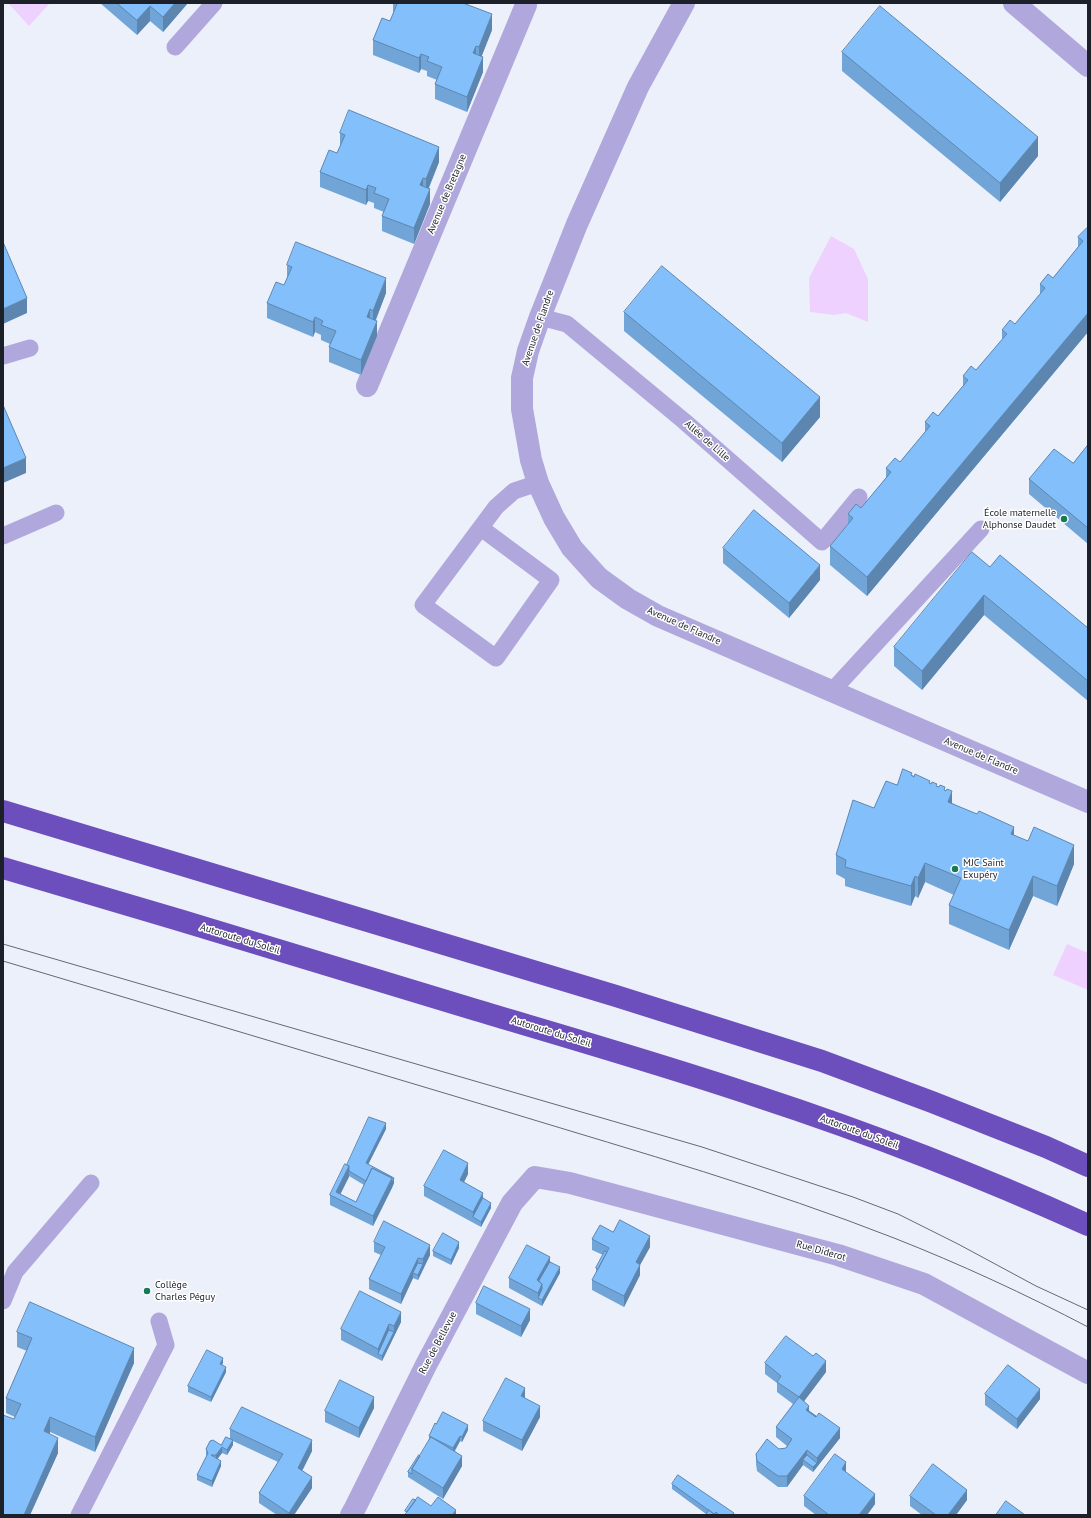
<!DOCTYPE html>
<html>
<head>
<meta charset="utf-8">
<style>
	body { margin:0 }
	#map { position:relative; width:1091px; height:1518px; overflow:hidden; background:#ecf0fa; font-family:"PT Sans",sans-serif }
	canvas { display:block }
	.frame { position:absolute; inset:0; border:4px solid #1c2029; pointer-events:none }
</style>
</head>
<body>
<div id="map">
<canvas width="1091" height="1518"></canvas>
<div class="frame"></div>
</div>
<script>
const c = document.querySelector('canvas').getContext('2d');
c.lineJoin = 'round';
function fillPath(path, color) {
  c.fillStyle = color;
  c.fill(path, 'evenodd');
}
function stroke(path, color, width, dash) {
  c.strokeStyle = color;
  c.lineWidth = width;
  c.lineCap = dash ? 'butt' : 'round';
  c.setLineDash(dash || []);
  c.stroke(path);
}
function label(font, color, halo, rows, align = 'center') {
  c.font = font + ' "PT Sans",sans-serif';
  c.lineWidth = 3;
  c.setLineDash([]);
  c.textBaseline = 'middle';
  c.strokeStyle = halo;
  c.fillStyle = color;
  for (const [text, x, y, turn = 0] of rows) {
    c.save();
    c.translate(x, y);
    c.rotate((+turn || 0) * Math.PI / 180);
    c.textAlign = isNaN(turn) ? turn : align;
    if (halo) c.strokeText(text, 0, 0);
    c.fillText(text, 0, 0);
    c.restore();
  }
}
fillPath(new Path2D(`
	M8 3H50L29 26Z
	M831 236 854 249 868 279V322L846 313 834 315 810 312 809 278Z
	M1067 944 1088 953V990L1053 975Z`), '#efd1ff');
stroke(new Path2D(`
	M175 47 214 3
	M540 317 567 324 684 421 822 542 859 497
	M3 356 30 348
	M481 528 551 580 496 658 423 605 496 507 514 491 538 483
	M3 536 56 513
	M832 691 981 529
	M3 1301 15 1272 91 1183
	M79 1515 166 1345 159 1321`), '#b0a8dc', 17);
stroke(new Path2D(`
	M684 3 638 87 577 224 540 317 528 351 522 378V409L531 460 538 483 554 518 572 548 599 578 628 599 658 616 1088 802
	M1014 3 1088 66
	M367 386 526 5 525 3
	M351 1515 355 1508 426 1365 512 1203 535 1177 570 1183 838 1255 924 1284 1088 1373`), '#b0a8dc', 22);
stroke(new Path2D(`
	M3 811 616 996 822 1061 932 1102 1046 1147 1088 1166
	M3 868C161 914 319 962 476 1010 570 1038 664 1065 756 1096 869 1133 980 1176 1088 1225`), '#6c4fbd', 22);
stroke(new Path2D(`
	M3 944 702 1147 853 1197 898 1214 958 1244 1036 1286 1088 1310
	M3 961C172 1012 342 1062 511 1113 639 1152 769 1189 894 1238 960 1264 1025 1294 1088 1327`), '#646871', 1);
fillPath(new Path2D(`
	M100 3H188L163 32 150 21 137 35Z
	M393 3H468V5L492 30 481 57 483 72 467 112 435 99V84L437 80 427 76V71L421 69 419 73 373 55V40L390 21 393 15Z
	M842 52 1038 156 1000 202 842 71Z
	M340 133 439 162 429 188 430 204 414 244 382 231V216L384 212 374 208V203L368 201 366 205 320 187V172L337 153 340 147Z
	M1087 228 1088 332 867 596 830 565V546L848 524V514L861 508 886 478V468L900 462 925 432V422L938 416 963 386V376L976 370 1002 340V330L1015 324 1040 294V284L1053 278 1078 247V237Z
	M287 265 386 293 376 320 377 336 361 375 329 362V347L330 344 321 340V335L315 332 313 337 267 318V303L284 285 287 278Z
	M624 312 820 417 782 462 624 331Z
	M1088 445V544L1029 494V479L1073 463Z
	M723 548 820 580 789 618 723 563Z
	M990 567 1088 628V701L984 615 922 690 894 666V647Z
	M912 775 945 790 952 803 1014 835 1074 864 1057 906 1033 896 1009 950 949 924V905L954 895 925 882 918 898 915 896 911 906 845 886V879L836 874V855L897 785Z
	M386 1129 368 1164 394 1183 373 1226 330 1205V1195L347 1165ZM349 1176 364 1185 356 1202 340 1194Z
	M468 1174 464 1182 483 1198 491 1208 481 1227 424 1196V1186Z
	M613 1232 650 1247 640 1265V1275L624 1307 592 1290V1280L596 1273V1268L603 1255 592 1250V1239Z
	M374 1242 430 1255 418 1280 413 1278 401 1304 369 1289V1279L381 1255 374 1252Z
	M459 1248 451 1265 433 1256V1251Z
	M550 1262 560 1273 542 1306 509 1288V1278Z
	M476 1303 530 1320 521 1337 476 1314Z
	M401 1322 382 1361 341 1340V1329Z
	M17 1332 134 1363 95 1452 50 1432V1434L58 1453 30 1515H3L14 1419 15 1417 6 1413V1398L27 1351 17 1347Z
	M223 1363 222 1365 226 1372 211 1402 188 1392V1386Z
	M765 1363 826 1372 804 1401 809 1411 840 1438 813 1472 803 1465 787 1487H778L757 1471 756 1464V1454L779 1449 786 1448 787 1446 776 1437V1427L793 1404 777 1392V1383L765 1374Z
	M985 1394 1040 1399 1017 1429 985 1405Z
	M525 1398 540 1417 522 1451 483 1431V1421Z
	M374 1408 359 1438 325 1422V1411Z
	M436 1424 468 1430 462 1442 460 1441 455 1451 462 1466 443 1499 408 1477V1472L420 1456 429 1441V1436Z
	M230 1429 312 1451 302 1471 312 1488 294 1515H277L259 1503V1493L278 1462 233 1441V1445L227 1455 222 1453 217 1459 221 1466 212 1487 197 1480V1475L207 1456 206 1455V1449L221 1445 230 1439Z
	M846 1473 875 1504 867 1515H816L804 1506V1496Z
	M672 1484 734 1515H706V1514L672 1489Z
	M910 1496 967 1500 956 1515H922L910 1506Z`), '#71a5d8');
fillPath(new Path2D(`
	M175 3H188L163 32V17Z
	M150 6V21L137 35V20Z
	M492 14V30L479 63V47Z
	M476 46V61L473 53Z
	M421 54V69L419 73V58Z
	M483 57V72L467 112V97Z
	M1038 137V156L1000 202V183Z
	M439 147V162L426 194V179Z
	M423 178V193L420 185Z
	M368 185V201L366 205V190Z
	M430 189V204L414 244V228Z
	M386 278V293L373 326V311Z
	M27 298V313L3 324V309Z
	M370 309V324L367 317Z
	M1088 313V332L867 596V577Z
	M315 317V332L313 337V322Z
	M377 321V336L361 375V360Z
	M820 397V417L782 462V443Z
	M26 458V473L3 483V468Z
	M820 565V580L789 618V603Z
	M984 595V615L922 690V671Z
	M952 791V810L948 802Z
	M1014 827V846L1011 834Z
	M1074 845V864L1057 906V886Z
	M925 863V882L918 898V878Z
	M915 876V896L911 906V886Z
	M1033 876V896L1009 950V930Z
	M386 1123V1129L366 1169V1163Z
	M468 1163V1174L460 1190V1180Z
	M349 1166V1177L338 1199 336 1192Z
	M392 1178V1188L373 1226V1216Z
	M394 1178V1183L392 1188V1183Z
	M483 1193V1204L473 1217V1212Z
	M491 1203V1208L481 1227V1222Z
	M650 1236V1247L640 1265V1275L624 1307V1296L636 1262Z
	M459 1242V1248L451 1265V1260Z
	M430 1245V1255L418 1280V1275L423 1264V1259Z
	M550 1257V1267L539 1286 537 1280Z
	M418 1258V1268L413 1273V1278L401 1304V1294Z
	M560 1267V1273L542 1306V1300Z
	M542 1284V1294L538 1298V1293Z
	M530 1309V1320L521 1337V1326Z
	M401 1312V1322L382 1361V1356L394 1332V1326Z
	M389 1324V1335L378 1354V1349Z
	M134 1348V1363L95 1452V1437Z
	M223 1358V1363L220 1369V1364Z
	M826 1361V1372L799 1408V1397Z
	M226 1367V1372L211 1402V1397Z
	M525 1388V1398L521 1396Z
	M1040 1389V1399L1017 1429V1419Z
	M374 1397V1408L359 1438V1428Z
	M540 1406V1417L522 1451V1440Z
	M809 1406V1416L806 1410Z
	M50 1417V1432L44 1446V1431Z
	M468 1425V1430L462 1442V1437Z
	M840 1428V1438L813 1472V1467L817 1463V1458Z
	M460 1436V1441L453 1453V1448Z
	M58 1438V1453L30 1515H24Z
	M233 1440V1445L227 1455V1450Z
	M312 1440V1451L298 1479V1468Z
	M222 1447V1453L216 1461V1455Z
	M807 1450V1461L803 1460V1465L787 1487V1476Z
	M462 1456V1466L443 1499V1488Z
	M221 1461V1466L212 1487V1481Z
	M846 1462V1472L842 1480V1469Z
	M312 1477V1488L294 1515H289V1513Z
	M967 1490V1500L956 1515H948Z
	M875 1494V1504L867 1515H859Z
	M456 1510V1515H452Z`), '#5c86b0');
const building = new Path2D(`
	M117 3H175L163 17 150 6 137 20Z
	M396 3H463L492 14 479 47 476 46 473 53 483 57 467 97 435 84 442 67 427 61 429 57 421 54 419 58 373 40 382 18 390 21 397 4Z
	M880 6 1038 137 1000 183 842 52Z
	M349 110 439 147 426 179 423 178 420 185 430 189 414 228 382 216 389 199 374 193 376 188 368 185 366 190 320 172 329 150 337 153 345 135 340 133Z
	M1087 228H1088V313L867 577 830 546 853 518 848 514 856 504 861 508 891 472 886 468 895 458 900 462 930 426 925 422 933 412 938 416 968 380 963 376 971 366 976 370 1005 336 1007 334 1002 330 1010 320 1015 324 1045 288 1040 284 1048 274 1053 278 1083 241 1078 237Z
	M3 242 27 298 3 309Z
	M296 242 386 278 373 311 370 309 367 317 377 321 361 360 329 347 336 331 321 325 323 321 315 317 313 322 267 303 276 282 284 285 292 267 287 265Z
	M662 266 820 397 782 443 624 312Z
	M3 405 26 458 3 468Z
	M1088 445V528L1029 479 1054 449 1073 463Z
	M754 510 820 565 789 603 723 548Z
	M972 552 990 567 1000 555 1088 628V681L984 595 922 671 894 647Z
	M903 769 912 773 911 775 914 777 915 774 930 781 929 783 931 784 932 782 937 784 936 786 939 787 940 785 945 787 944 790 946 791 947 789 952 791 948 802 977 814 979 811 1014 827 1011 834 1028 841 1034 827 1074 845 1057 886 1033 876 1009 930 949 905 961 878 925 863 918 878 915 876 911 886 845 867 846 860 836 855 853 800 874 808 886 781 897 785Z
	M369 1117 386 1123 366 1163 394 1178 392 1183V1178L372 1168 366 1181 349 1171V1166L347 1165Z
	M444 1150 468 1163 460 1180 483 1193 473 1212 424 1186Z
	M345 1164 349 1166 336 1192 356 1202 372 1168 392 1178 373 1216 330 1195Z
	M483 1198 491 1203 481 1222 473 1217Z
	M620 1220 650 1236 636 1262 640 1265 624 1296 592 1280 609 1248 592 1239 600 1225 613 1232Z
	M384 1221 430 1245 423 1259 418 1258 401 1294 369 1279 385 1247 374 1242Z
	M443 1233 459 1242 451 1260 433 1251Z
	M527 1245 550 1257 537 1280 542 1284 538 1293 509 1278Z
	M605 1251 607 1252 598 1269 596 1268Z
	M550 1262 560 1267 542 1300 538 1298 542 1289V1284L539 1281Z
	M418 1263 423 1264 418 1275 413 1273Z
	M484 1286 530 1309 521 1326 476 1303Z
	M360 1291 401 1312 394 1326 389 1324 378 1349 341 1329Z
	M30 1302 134 1348 95 1437 50 1417 44 1431 58 1438 24 1515H3V1415L14 1419 21 1404 6 1398 32 1338 17 1332Z
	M389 1330 394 1332 382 1356 378 1354Z
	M786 1336 813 1356 816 1353 826 1361 799 1397 809 1406 806 1410 816 1417 819 1413 840 1428 817 1458 807 1450 787 1476H778L757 1461 756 1454 767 1439 779 1449 786 1448 792 1439 776 1427 799 1397 777 1382 781 1376 765 1363Z
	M207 1350 223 1358 220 1364 226 1367 211 1397 188 1386Z
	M1008 1365 1040 1389 1017 1419 985 1394Z
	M506 1378 525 1388 521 1396 540 1406 522 1440 483 1421Z
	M340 1380 374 1397 359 1428 325 1411Z
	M242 1407 312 1440 298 1468 312 1477 289 1513 259 1493 283 1454 230 1429Z
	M809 1411 816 1416V1417L809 1412Z
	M443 1412 468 1425 462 1437 460 1436 453 1448 429 1436 435 1423 436 1424Z
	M226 1437 233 1440 227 1450 222 1447 216 1455H211L221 1461 212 1481 197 1475 208 1453 206 1449 210 1441 213 1440 221 1445Z
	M431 1437 462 1456 443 1488 412 1469Z
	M835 1454 846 1462 842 1469 875 1494 859 1515H829L804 1496Z
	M419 1455 420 1456 412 1469V1474L408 1472Z
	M807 1455 817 1463 813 1467 803 1460Z
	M933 1464 967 1490 948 1515H936L910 1496Z
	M678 1475 734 1513 733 1515H719L716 1512 714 1514 672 1484Z
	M418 1497 431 1506 438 1497 456 1510 452 1515H405Z
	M413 1499 416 1500 407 1512 405 1511Z
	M1006 1501 1025 1515H996Z
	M709 1510 715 1515H706Z`);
fillPath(building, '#83c0fb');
stroke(building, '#5c86b0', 1);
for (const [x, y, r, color] of [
	[1064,519,4,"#167b54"],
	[955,869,4,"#167b54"],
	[147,1291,4,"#167b54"]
]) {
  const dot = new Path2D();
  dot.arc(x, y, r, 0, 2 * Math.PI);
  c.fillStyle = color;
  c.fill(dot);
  stroke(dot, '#fff', 1.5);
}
label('10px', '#1c2029', '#fff', [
	["Avenue de Bretagne",447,194,-67],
	["Avenue de Flandre",538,328,-71],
	["Allée de Lille",707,441,41],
	["Avenue de Flandre",684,626,24],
	["Avenue de Flandre",981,756,23],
	["Autoroute du Soleil",240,939,17],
	["Autoroute du Soleil",551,1032,17],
	["Autoroute du Soleil",859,1132,20],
	["Rue Diderot",821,1251,16],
	["Rue de Bellevue",438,1343,-62]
]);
label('10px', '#1c2029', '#fff', [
	["École maternelle",1056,513,"right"],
	["Alphonse Daudet",1056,525,"right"],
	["MJC Saint",963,863],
	["Exupéry",963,875],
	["Collège",155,1285],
	["Charles Péguy",155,1297]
], 'left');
</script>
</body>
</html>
